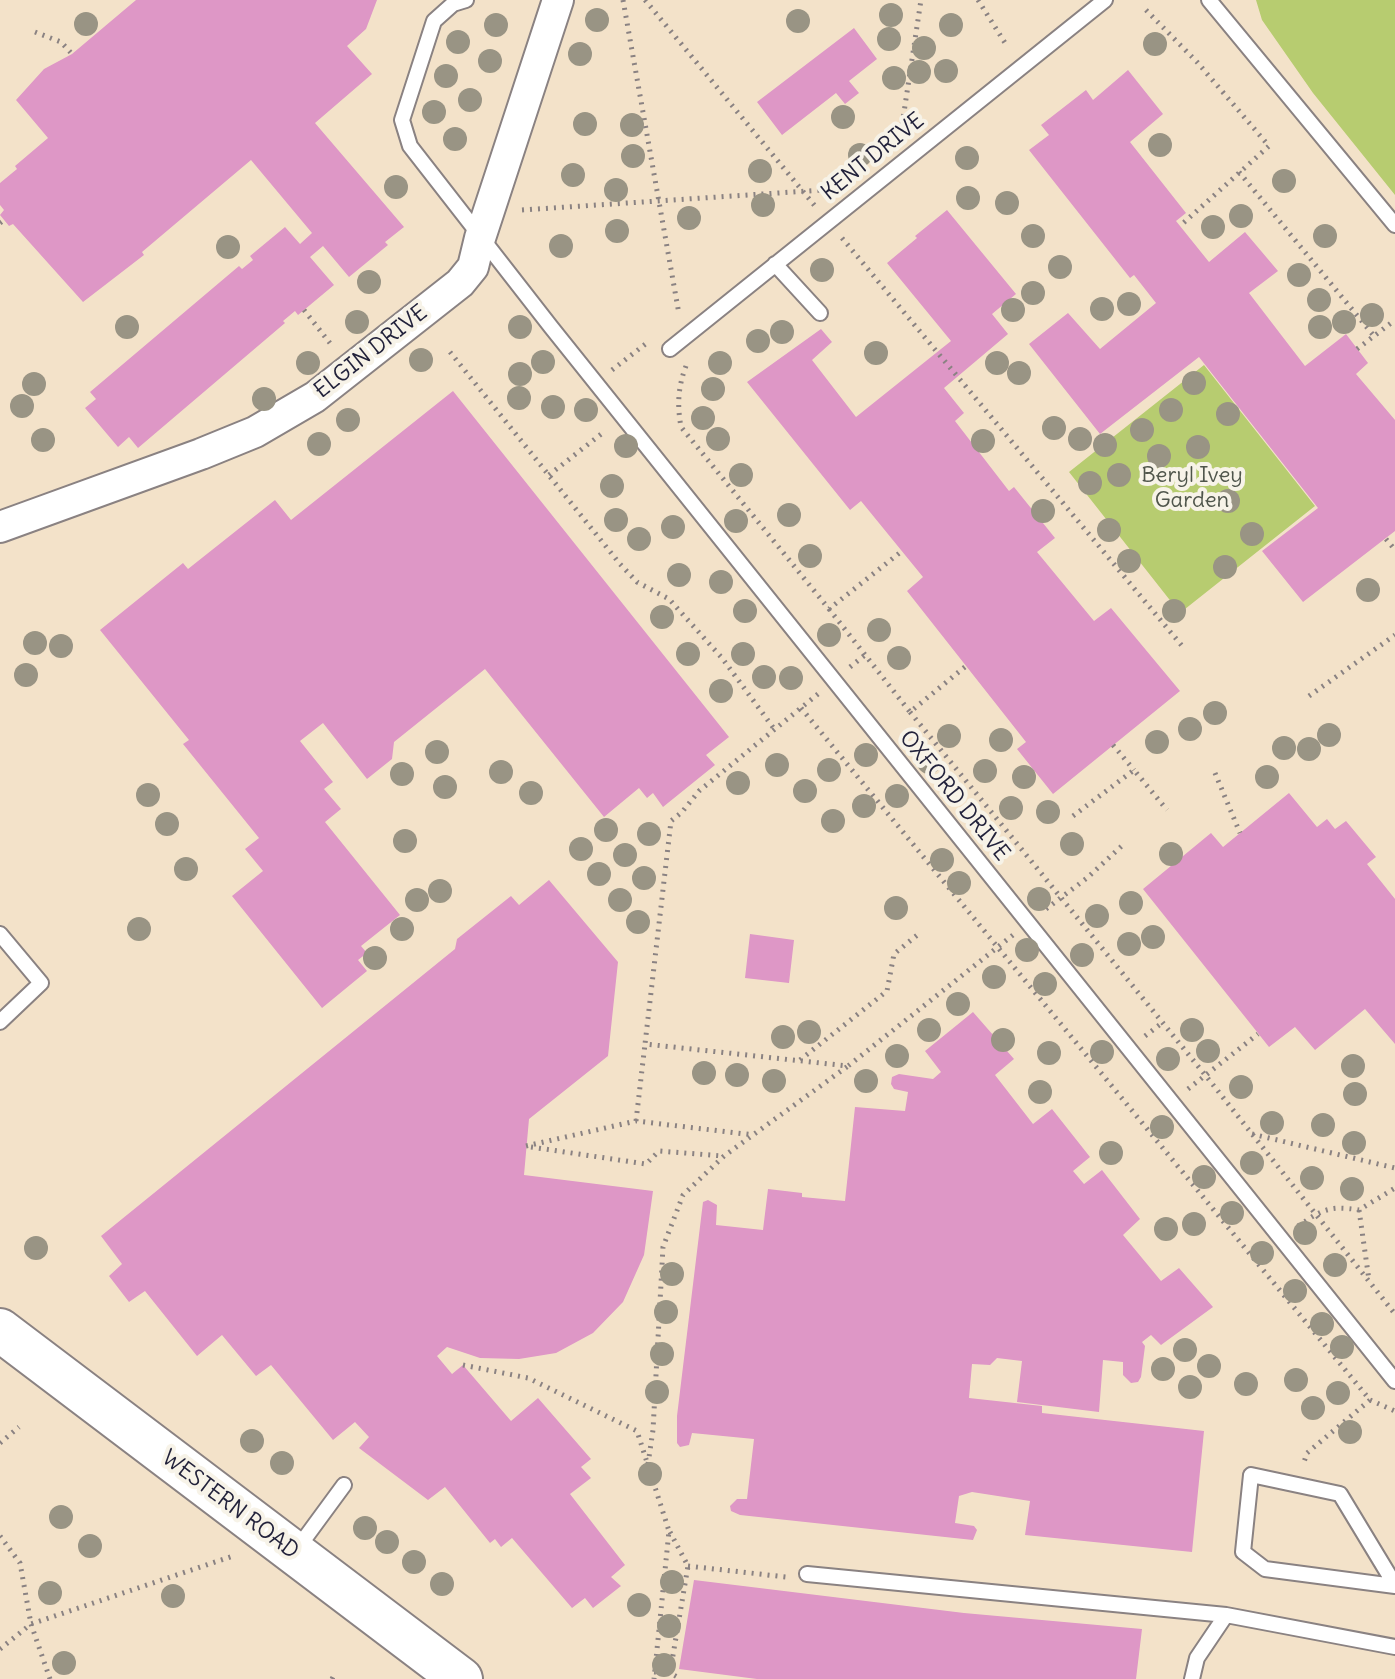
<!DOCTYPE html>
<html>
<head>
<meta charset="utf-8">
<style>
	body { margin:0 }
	canvas { display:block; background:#f3e2c9 }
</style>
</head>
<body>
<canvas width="1395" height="1679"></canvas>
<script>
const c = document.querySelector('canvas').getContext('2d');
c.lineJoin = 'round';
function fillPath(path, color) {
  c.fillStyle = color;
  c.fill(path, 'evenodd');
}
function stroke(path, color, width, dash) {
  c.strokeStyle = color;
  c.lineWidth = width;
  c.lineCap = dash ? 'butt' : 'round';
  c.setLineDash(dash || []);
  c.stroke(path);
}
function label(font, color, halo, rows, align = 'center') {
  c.font = font + ' Delius,sans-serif';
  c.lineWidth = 8;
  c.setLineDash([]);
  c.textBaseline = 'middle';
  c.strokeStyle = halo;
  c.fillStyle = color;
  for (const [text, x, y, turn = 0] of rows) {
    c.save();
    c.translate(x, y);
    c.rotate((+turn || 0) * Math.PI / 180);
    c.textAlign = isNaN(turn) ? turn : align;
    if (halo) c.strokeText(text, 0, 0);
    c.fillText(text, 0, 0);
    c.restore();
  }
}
fillPath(new Path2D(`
	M1256 0H1395V195L1313 93 1262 20Z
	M1204 365 1315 506 1180 613 1069 472Z`), '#b7cc70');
fillPath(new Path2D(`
	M136 0H377L366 29 347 46 372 74 315 123 404 227 385 242 388 245 349 277 323 246 310 257 334 285 298 315 295 311 283 321 285 323 138 448 129 437 118 447 85 408 96 399 90 392 239 266 242 269 253 260 250 256 285 227 300 244 312 233 251 160 142 252 144 255 83 302 13 224 9 226 0 215 4 210 0 205V183L17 169 15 166 48 138 16 100 44 69 72 54Z
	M854 28 877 59 849 81 859 93 845 104 836 93 782 135 757 102Z
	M1128 70 1163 114 1130 142 1186 213 1176 221 1209 262 1245 232 1278 271 1249 293 1305 366 1346 334 1368 363 1356 374 1395 420V531L1303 602 1262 551 1318 508 1199 357 1100 434 1029 344 1068 313 1100 349 1156 303 1134 275 1130 278 1029 150 1049 135 1041 125 1086 90 1093 100Z
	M947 210 1016 294 992 314 1008 334 944 388 964 413 955 421 1009 491 1014 487 1055 538 1037 552 1094 621 1111 608 1180 691 1053 794 1017 749 1026 742 907 591 923 577 861 501 850 510 747 382 821 329 832 342 812 360 856 417 951 341 887 263 917 238 915 236Z
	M453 391 729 737 706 755 715 765 663 807 653 793 647 798 639 788 604 817 485 669 394 742 392 759 367 779 323 723 300 741 333 782 324 789 341 809 325 822 400 915 361 946 367 953 358 960 367 971 322 1008 232 896 263 871 245 849 259 838 183 744 189 740 100 630 183 563 188 569 275 500 291 520Z
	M1289 793 1317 827 1327 819 1335 829 1346 821 1376 857 1367 864 1395 899V1044L1365 1009 1315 1050 1295 1027 1269 1047 1143 889 1211 833 1223 847Z
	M549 880 618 962 608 1056 529 1119 524 1175 653 1191 644 1255 623 1302 593 1333 556 1353 519 1359 480 1358 447 1347 437 1356 452 1374 463 1365 511 1421 538 1398 591 1459 581 1467 591 1478 570 1494 625 1565 611 1577 621 1586 593 1608 585 1598 572 1608 512 1538 501 1547 495 1539 490 1543 445 1487 428 1500 359 1448 369 1437 355 1422 333 1440 271 1365 256 1376 222 1335 197 1356 145 1291 129 1302 109 1276 122 1264 101 1236 455 949 457 939 511 896 519 905Z
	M750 934 794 940 789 983 745 978Z
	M973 1012 1014 1059 995 1075 1033 1124 1052 1109 1090 1157 1073 1171 1084 1184 1102 1170 1140 1219 1123 1235 1161 1281 1179 1268 1213 1307 1161 1345 1151 1335 1142 1342 1145 1346 1141 1377 1138 1382 1131 1383 1123 1375V1362L1103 1360 1099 1412 1017 1402 1022 1361 997 1358 990 1365 972 1364 969 1398 1042 1406V1413L1204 1431 1192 1552 1025 1535 1030 1501 972 1492 959 1496 955 1523 974 1526 977 1530 973 1540 740 1515 731 1511 730 1506 737 1499H747L754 1439 692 1433 689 1445 680 1447 677 1443V1416L703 1202 708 1200 717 1205 716 1225 763 1230 768 1189 802 1193V1197L845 1201 855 1107 905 1111 908 1092 894 1089 891 1084 892 1077 899 1074 933 1079 941 1072 925 1051Z
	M694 1580 964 1613 1142 1629 1136 1679H757L679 1669Z`), '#de97c6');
const lane = new Path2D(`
	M466 0 453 4 434 21 402 120 410 146 551 327 1395 1381
	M1209 0 1395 225
	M775 264 820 313
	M670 349 1105 0
	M0 934 41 983 0 1022
	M297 1549 344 1485
	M807 1574 1226 1615 1395 1647
	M1395 1585 1340 1494 1251 1475 1243 1552 1265 1569 1395 1586
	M1192 1679 1197 1658 1226 1615`);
const street = new Path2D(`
	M0 527 201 454 255 432 315 397 460 283 473 267 480 238 558 0`);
const secondary = new Path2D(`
	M0 1330 461 1679`);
stroke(lane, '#8a8282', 18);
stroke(street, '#8a8282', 34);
stroke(secondary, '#8a8282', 46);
stroke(new Path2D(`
	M623 0 679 314
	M645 0 815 206
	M978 0 1007 46
	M1146 10 1197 62 1269 146 1180 226
	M35 32 61 42 72 54
	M901 132 921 0
	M1239 172 1374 336
	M522 210 823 190
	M0 223 4 220
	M842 238 1183 647
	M304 310 333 347
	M1357 349 1395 320
	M450 352 620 564 637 582 669 599 722 658 775 730
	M686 366C678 387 677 405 681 427L829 609 902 551
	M612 370 648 342
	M549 475 605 431
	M1386 539 1395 550
	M829 609 910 712 966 666
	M850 667 865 655
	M818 694 699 791 682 812 671 821 645 1044 848 1066 1013 935
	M1309 696 1395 635
	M801 708 1370 1400 1307 1453 1303 1465
	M910 712 1206 1076 1395 1314
	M1113 745 1134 770
	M1215 773 1240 833
	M1073 816 1134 770 1167 810
	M1046 909 1087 878 1125 843
	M1145 1036 1162 1023
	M800 1060 887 991 894 954 921 932
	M1188 1089 1258 1034
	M636 1121 645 1044
	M1252 1134 1395 1168
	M526 1146 636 1121 754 1135
	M531 1147 646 1164 659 1151 723 1156
	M1359 1210 1369 1280
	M1298 1226C1322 1210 1329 1205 1359 1210L1395 1188
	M463 1365 528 1378 637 1431 669 1531 654 1679
	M1370 1400 1395 1411
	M0 1443 19 1427
	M648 1464 653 1430 663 1247 683 1195 724 1156 848 1066
	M670 1532 688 1566 670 1673 681 1679
	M0 1536 20 1563 31 1624 236 1555
	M688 1566 786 1577
	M0 1649 31 1624 50 1679
	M654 1672 670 1673
	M332 1679 334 1675`), '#8a8282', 5, [2, 6]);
stroke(lane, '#fff', 14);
stroke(street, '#fff', 30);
stroke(secondary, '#fff', 42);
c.fillStyle = '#999484';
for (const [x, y] of [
	[891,15],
	[597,20],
	[798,21],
	[86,24],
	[496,25],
	[951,25],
	[889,39],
	[458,42],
	[1155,44],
	[924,48],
	[580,54],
	[490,61],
	[946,71],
	[919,72],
	[446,76],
	[894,78],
	[470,100],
	[434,112],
	[843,117],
	[585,124],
	[632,125],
	[455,139],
	[1160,145],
	[860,155],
	[633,156],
	[967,158],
	[760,171],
	[573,175],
	[1284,181],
	[396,187],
	[616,190],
	[968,198],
	[1007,203],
	[763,205],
	[1241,216],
	[689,218],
	[1213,227],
	[617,231],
	[1033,236],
	[1325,236],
	[561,246],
	[228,247],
	[1060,267],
	[822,270],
	[1299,275],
	[369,282],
	[1033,293],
	[1319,300],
	[1129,304],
	[1102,309],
	[1013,310],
	[1372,315],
	[357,322],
	[1344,322],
	[127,327],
	[520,327],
	[1320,327],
	[782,332],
	[758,341],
	[876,353],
	[421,360],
	[543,362],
	[308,363],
	[720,363],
	[997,363],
	[1019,373],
	[520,374],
	[1194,383],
	[34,384],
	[713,389],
	[519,398],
	[264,399],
	[22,406],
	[553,407],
	[586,410],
	[1171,410],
	[1228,414],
	[703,418],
	[348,420],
	[1054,428],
	[1142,430],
	[718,439],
	[1080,439],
	[43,440],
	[983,441],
	[319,444],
	[1105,445],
	[626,446],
	[1198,447],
	[1159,456],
	[741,475],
	[1119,475],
	[1090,483],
	[612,486],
	[1228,501],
	[1043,511],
	[789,515],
	[616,520],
	[736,521],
	[673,527],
	[1109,530],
	[1252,534],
	[639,539],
	[810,556],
	[1129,561],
	[1225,567],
	[679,575],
	[721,582],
	[1368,590],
	[745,611],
	[1174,611],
	[662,617],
	[879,630],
	[829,635],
	[35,643],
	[61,646],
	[688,654],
	[743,654],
	[899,658],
	[26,675],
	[764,677],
	[791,678],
	[721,691],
	[1215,713],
	[1190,729],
	[1329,735],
	[949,736],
	[1001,740],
	[1157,742],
	[1284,748],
	[1309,749],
	[437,752],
	[866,755],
	[929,762],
	[777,765],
	[829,770],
	[985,771],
	[501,772],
	[402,774],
	[1024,777],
	[1267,777],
	[738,783],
	[445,787],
	[805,791],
	[531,793],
	[148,795],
	[897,796],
	[864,806],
	[1011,808],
	[1048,812],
	[833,821],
	[167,824],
	[606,830],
	[649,834],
	[405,841],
	[1072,844],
	[581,849],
	[1171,854],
	[625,855],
	[942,860],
	[186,869],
	[599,874],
	[644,878],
	[959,883],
	[440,891],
	[1039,899],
	[417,900],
	[620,900],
	[1131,903],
	[896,908],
	[1097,916],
	[638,922],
	[139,929],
	[402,929],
	[1153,937],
	[1129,944],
	[1027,950],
	[1082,955],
	[375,958],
	[994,977],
	[1045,984],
	[958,1004],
	[929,1030],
	[1192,1030],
	[809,1032],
	[783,1037],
	[1003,1040],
	[1208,1051],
	[1102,1052],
	[1049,1053],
	[897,1056],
	[1168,1059],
	[1353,1066],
	[704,1073],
	[737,1075],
	[774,1081],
	[866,1081],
	[1241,1087],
	[1040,1092],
	[1355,1094],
	[1272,1123],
	[1323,1125],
	[1162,1127],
	[1354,1143],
	[1111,1153],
	[1252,1163],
	[1204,1177],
	[1312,1178],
	[1352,1189],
	[1232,1213],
	[1194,1224],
	[1166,1229],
	[1305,1233],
	[36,1248],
	[1262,1253],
	[1335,1265],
	[672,1274],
	[1295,1291],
	[666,1312],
	[1322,1324],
	[1342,1347],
	[1185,1350],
	[662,1354],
	[1209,1366],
	[1163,1369],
	[1296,1380],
	[1246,1384],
	[1190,1387],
	[657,1392],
	[1338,1393],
	[1313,1408],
	[1350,1432],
	[252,1441],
	[282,1463],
	[650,1474],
	[61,1517],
	[365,1528],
	[387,1542],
	[90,1546],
	[414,1562],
	[672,1582],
	[442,1584],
	[50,1593],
	[173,1596],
	[639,1605],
	[669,1626],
	[64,1663],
	[664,1665]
]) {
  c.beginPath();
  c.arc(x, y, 12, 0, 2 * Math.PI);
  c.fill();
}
label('22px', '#22223b', '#f7f3e8', [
	["KENT DRIVE",873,157,-39],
	["ELGIN DRIVE",371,352,-38],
	["OXFORD DRIVE",954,796,51],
	["WESTERN ROAD",230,1505,37]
]);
label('22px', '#4f554b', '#f7f3e8', [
	["Beryl Ivey",1192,476],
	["Garden",1192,501]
]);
</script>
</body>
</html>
